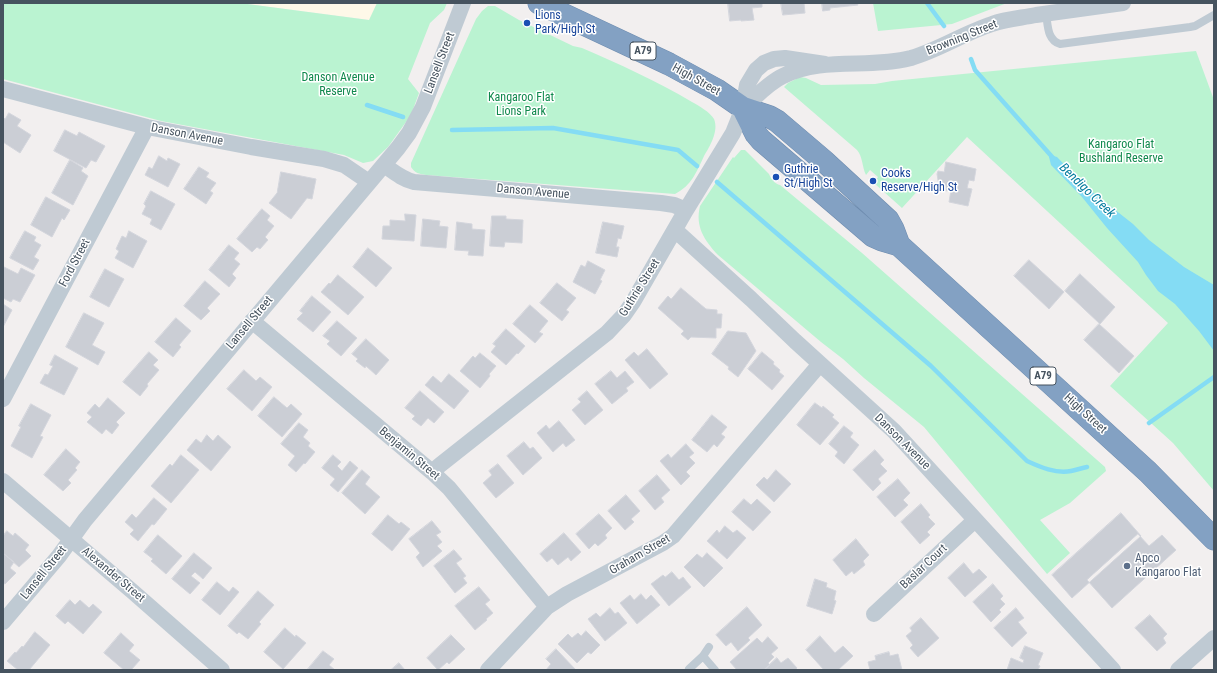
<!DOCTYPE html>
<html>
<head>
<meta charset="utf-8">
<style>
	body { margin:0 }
	#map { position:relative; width:1217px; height:673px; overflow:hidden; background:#f2efef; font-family:"Roboto Condensed",sans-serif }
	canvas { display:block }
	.frame { position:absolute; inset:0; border:4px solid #46535f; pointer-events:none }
</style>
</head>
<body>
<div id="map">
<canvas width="1217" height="673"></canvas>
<div class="frame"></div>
</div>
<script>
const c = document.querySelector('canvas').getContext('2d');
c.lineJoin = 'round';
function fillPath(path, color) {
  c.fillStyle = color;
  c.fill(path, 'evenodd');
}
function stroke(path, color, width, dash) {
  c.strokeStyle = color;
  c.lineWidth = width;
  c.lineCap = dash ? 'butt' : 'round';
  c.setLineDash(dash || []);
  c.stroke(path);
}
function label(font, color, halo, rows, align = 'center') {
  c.font = font + ' "Roboto Condensed",sans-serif';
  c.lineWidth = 3;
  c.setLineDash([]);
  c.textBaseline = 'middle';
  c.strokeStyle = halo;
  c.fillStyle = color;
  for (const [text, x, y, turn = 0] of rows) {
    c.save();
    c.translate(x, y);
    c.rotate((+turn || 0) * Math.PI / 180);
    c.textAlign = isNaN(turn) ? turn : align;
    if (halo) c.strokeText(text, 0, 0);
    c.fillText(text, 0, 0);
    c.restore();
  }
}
fillPath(new Path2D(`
	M240 3H377L370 20Z`), '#fef8e8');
fillPath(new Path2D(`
	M3 3H240L369 20 377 3H447L444 10 430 23 408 79 419 93 411 115 388 147 373 161 363 163 344 155 161 121 3 79Z
	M873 3H1007L952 24 878 31Z
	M488 6H495L519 20 573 46 582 48C619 64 657 81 692 102 699 106 710 112 714 119 719 131 710 146 704 156 696 173 692 185 675 194L426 175C419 174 415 173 411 167V163L476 19 482 11Z
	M1196 51 1214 100V491L1173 443 1110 386 1168 323 967 137 902 208 874 183 878 177 870 170 866 175C862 167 863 157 857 150L784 87 788 83 800 77 806 78 821 85 875 84 892 81Z
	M741 150H745L769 174C771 179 775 184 780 185L862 253 1105 467 1106 471 1070 503 1040 520 1070 553 1047 574 948 456 924 427 864 378 843 359 821 342 718 255C704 240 695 226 700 206L733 157 734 158Z`), '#baf3d1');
fillPath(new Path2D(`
	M1050 155 1057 157 1086 187 1133 224 1149 240 1184 267 1214 285V351L1199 331 1175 304 1158 291 1146 275 1138 262 1107 228 1082 197 1051 165 1049 157Z`), '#84dcf4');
stroke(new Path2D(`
	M927 3 944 26
	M971 59 975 70 1054 159
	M367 105 403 117
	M452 130 553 128 678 150 697 166
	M717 182 931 366 1027 461C1040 467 1056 474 1071 471 1076 470 1082 468 1087 467
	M1149 423 1214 377`), '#84dcf4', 4.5);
const building = new Path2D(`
	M728 3H762V7L752 8 754 20 741 21V20L730 21Z
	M781 3H804L805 13 783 15Z
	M822 3H857L858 5 830 8V10L823 11Z
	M9 113 21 120 17 126 31 135 20 153 3 142V117L5 119Z
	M65 130 77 136 79 132 105 146 96 162 91 160 86 168 54 151Z
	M159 156 167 161 168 158 180 164 168 187 145 175 149 167 152 169Z
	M70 160 83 168 81 171 88 176 73 205 52 193Z
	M946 162 976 169 974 181 969 180 967 188 972 189 968 206 949 202 951 190 940 192 937 174 938 171 944 172Z
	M199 167 209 173 206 177 216 183 210 191 213 193 206 204 184 189Z
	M281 172 316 179 312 199 307 198 291 219 269 203 277 193Z
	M151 191 175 204 161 230 150 224 152 219 142 214 146 206 144 204Z
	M46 197 70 210 64 220 62 218 52 237 31 225Z
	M262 209 270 216 267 220 274 226 265 237 268 240 260 249 257 247 252 252 237 239Z
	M405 214 416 215 414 241 382 239 383 226H390V220L405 221Z
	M492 216H506V219L523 220 522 243 505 242 504 247 490 246Z
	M423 219 440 221 439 226 448 227 446 248 421 246Z
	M457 222 472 224V229L485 230 483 256 468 255 469 251 455 250Z
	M603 222 624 226 621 239 618 238 616 247H619L617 257 596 253Z
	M25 231 36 237 34 241 41 245 34 257 39 260 33 270 10 258Z
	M129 231 147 241 133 268 115 258 119 251 116 249 122 236 126 238Z
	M229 245 239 253 234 259 240 264 232 274 236 278 229 287 209 270Z
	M368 248 392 268 376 287 353 267Z
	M1029 260 1064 292 1049 309 1014 276Z
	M588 261 605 270 600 280 602 281 595 294 573 282 581 265 585 267Z
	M4 267 18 274 21 268 35 275 20 302 13 299 11 302 3 298Z
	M105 269 124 279 109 307 90 297Z
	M1080 274 1115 307 1100 324 1065 291Z
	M338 275 364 297 348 315 321 292 329 283 330 284Z
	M205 281 220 294 207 308 210 311 201 320 184 306Z
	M557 283 576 298 566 310 569 312 562 321 540 303Z
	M681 288 706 309 717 310V314H722L721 328H716V338L691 337 688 340 681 334 684 331 658 308 668 296 671 299Z
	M312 296 331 312 313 332 297 319 303 313 300 311Z
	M3 304 12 310 3 327Z
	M530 305 548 321 539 332 543 334 535 343 513 324Z
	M84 313 104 323 92 345 105 352 98 365 66 347Z
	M176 318 191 331 179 345 181 347 173 357 155 342Z
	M337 321 357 338 341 356 327 344 330 341 323 336Z
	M1099 324 1134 356 1119 373 1084 340Z
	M506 329 525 346 518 354 517 353 506 365 491 352 496 346 493 344Z
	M728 331 746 333 756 351 738 377 728 369 729 367 712 354Z
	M366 339 389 360 376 375 366 366 365 368 356 361 358 359 352 354Z
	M647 349 668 374 650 389 625 360 634 352 638 356Z
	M149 352 158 360 153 365 159 370 147 384 148 386 140 396 123 382Z
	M762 352 774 362 773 364 780 370 779 372 784 376 772 390 748 369Z
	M480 353 496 366 489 374 490 376 480 388 460 371 473 356 475 358Z
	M55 355 78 368 64 395 40 383 45 374 48 375 53 366 50 365Z
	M244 370 256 381 260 377 272 387 252 411 227 389Z
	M611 371 617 378 625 371 634 382 626 388 628 391 612 404 595 384Z
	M449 374 469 391 454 409 425 385 433 376 441 383Z
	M420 391 444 412 434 423 428 418 421 426 412 419 415 416 405 408Z
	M587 391 603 410 585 425 572 410 581 402 578 399Z
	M274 397 287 408 291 404 302 414 282 437 258 416Z
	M108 398 125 413 116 422 119 425 112 434 106 429 102 434 87 422 92 417 87 413 95 404 99 408Z
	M815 403 822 408 823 406 834 415 832 417 839 423 820 445 797 425Z
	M31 404 51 415 40 436 43 437 32 458 11 446 21 427 19 426Z
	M712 415 727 427 721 434 725 437 717 447 714 444 707 452 692 440Z
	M559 421 575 440 566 447 563 443 553 452 537 433 546 425 549 429Z
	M299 423 308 430 303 437 310 443 308 446 315 452 305 464 304 463 296 472 288 465 295 456 281 444Z
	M844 426 853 433 850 437 859 445 844 464 835 456 838 452 829 444Z
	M207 435 213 441 218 435 231 447 211 471 187 450 196 439 201 443Z
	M524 442 530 449 533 447 542 458 523 475 507 456Z
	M686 444 694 453 689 457 695 463 686 472 690 476 681 485 660 461 668 454 671 458Z
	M66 449 80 462 75 468 77 470 68 480 71 483 63 491 44 475Z
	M875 450 884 460 880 464 887 471 878 479 881 483 873 491 853 470Z
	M181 455 199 470 171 503 151 486 170 464 172 466Z
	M333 455 341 462 337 466 342 471 350 461 358 468 338 492 330 485 335 479 322 468Z
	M498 464 514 483 496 498 483 483 492 475 489 471Z
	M362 470 370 477 365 484 380 497 365 514 342 493Z
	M776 470 791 484 774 502 756 485 764 477 767 480Z
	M657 475 670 490 661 498 664 502 655 510 639 491Z
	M898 479 910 493 903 500 908 505 895 517 877 497Z
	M626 495 640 511 631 519 634 522 625 530 608 511Z
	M154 498 167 509 154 525 152 524 138 541 130 534 134 530 125 522 132 514 136 518Z
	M744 499 751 505 757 499 771 512 753 531 732 512Z
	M921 504 930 515 928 517 935 524 927 532 930 535 920 544 901 522Z
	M1121 513 1141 536 1072 598 1052 575Z
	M599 514 612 528 605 535 607 538 598 546 595 543 589 549 576 534Z
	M388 515 399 524 401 522 410 529 392 551 372 534Z
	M432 521 441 532 436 535 442 542 437 546 442 551 423 567 416 557 420 553 409 539Z
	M725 526 733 533 737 530 746 538 727 559 707 541 717 530 719 533Z
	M7 531 13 536 15 533 29 545 25 550 31 556 19 567 3 553V536Z
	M564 533 581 552 571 561 568 557 558 565 552 558 547 562 540 554Z
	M1138 534 1149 546 1162 535 1176 550 1112 608 1087 580Z
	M158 535 182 556 166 574 151 561 153 559 144 552Z
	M856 539 869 555 863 561 865 565 854 574 852 571 846 576 833 560Z
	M454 550 462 559 456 563 466 576 463 578 467 583 455 593 434 566Z
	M3 553 14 562 10 568 16 573 5 584 3 583Z
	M194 553 212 568 203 579 195 572 191 576 200 583 190 594 172 579Z
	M707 553 723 568 704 587 684 567 697 554 702 558Z
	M964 563 973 574 979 569 987 577 965 597 948 578Z
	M672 572 679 580 683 577 691 587 669 606 651 584 663 575 665 577Z
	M815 579 827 583 826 587 836 591 834 600 836 601 832 614 807 606Z
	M217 582 229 592 233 587 239 592 220 615 202 600Z
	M993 584 1003 596 1000 599 1005 604 999 610 1001 612 991 622 973 602Z
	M479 587 490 600 485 604 493 613 486 619 487 620 475 630 455 606Z
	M258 591 274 605 259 622 261 624 248 639 239 632 237 634 228 626Z
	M641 594 646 600 651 595 660 605 637 624 620 603 630 595 634 600Z
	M70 600 75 605 80 600 89 608 93 604 102 612 83 634 68 621 65 624 56 616Z
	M747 607 762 625 748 638 750 640 738 651 731 642 726 646 716 635Z
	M610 608 615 614 618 612 627 623 605 641 588 619 596 613 600 617Z
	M1016 608 1024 618 1018 622 1027 633 1012 647 994 628Z
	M1150 615 1167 634 1163 638 1166 643 1157 651 1135 628Z
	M921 618 939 638 918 657 910 648 913 645 906 636 912 631 910 628Z
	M285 628 295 637 296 635 306 643 283 669 264 652Z
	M586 631 600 645 591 654 588 652 577 663 558 644 568 634 572 638 578 633 581 636Z
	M35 632 50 645 29 670H18L7 661 15 652 16 653 22 646 23 647Z
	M121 633 134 645 129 651 140 660 131 670H124L104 653Z
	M451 635 465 649 449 664 447 662 438 670 427 658Z
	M820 636 835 653 843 646 853 656 838 670H824L806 650Z
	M768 637 778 648 771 654 774 657 768 663 770 665 764 670H737L730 662 757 638 762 643Z
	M1025 646 1043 653 1038 665 1040 666 1038 670H1007L1011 658 1023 663 1024 660 1020 658Z
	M556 649 576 670H546L551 664 546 659Z
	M323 651 334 659 329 665 335 670H309L308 669Z
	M889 652 890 656 898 654 902 670H870L868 662 876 660 875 656Z
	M777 658 781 663 788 658 797 668 795 670H764Z
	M399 663 405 670H391Z`);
fillPath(building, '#cbced5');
stroke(building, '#d3d5dc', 1);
const highway = new Path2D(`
	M539 3 669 64 717 90 743 108 770 117 777 121 824 161 888 220 893 229 899 245
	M743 108 756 134 761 140 873 236 882 240 899 245 1148 472 1214 539`);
stroke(highway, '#6e8caf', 23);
stroke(new Path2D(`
	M1046 14C1048 25 1047 40 1060 44L1190 27 1195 26 1214 15
	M703 656 715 670
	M689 669 703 656 709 647`), '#bfcad3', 8);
stroke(new Path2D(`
	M3 89 147 127 251 147 324 159 344 165 369 182
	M743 108C756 97 768 83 783 76 823 56 869 69 911 58 939 50 964 33 992 24 1006 19 1021 18 1036 15 1065 11 1094 7 1123 3
	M384 165C394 172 402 179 414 182L661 203 674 205 686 210
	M675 230 751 299 795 341 894 431 1113 670
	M252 321 432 472 449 488 547 607
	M3 399 147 127
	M432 472 440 465 607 333 624 315 633 302 686 210 733 133 743 108 747 85 756 70 764 63 774 59 785 58 825 64
	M3 481 132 591 222 670
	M874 614 975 520
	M3 622 59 556 85 520 398 148 409 133 423 107 463 3
	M488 670 547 607 567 594 663 543 673 536 820 364
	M1178 670 1214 638`), '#bfcad3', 16);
stroke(highway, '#83a1c3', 22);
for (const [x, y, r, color] of [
	[527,23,4,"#1a4fb4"],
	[776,177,4,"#1a4fb4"],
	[873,181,4,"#1a4fb4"],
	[1127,566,4,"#5c6f8a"]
]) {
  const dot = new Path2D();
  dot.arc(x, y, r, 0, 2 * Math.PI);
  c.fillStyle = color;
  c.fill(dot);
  stroke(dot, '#fff', 1.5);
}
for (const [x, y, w] of [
	[643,51,26],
	[1043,376,26]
]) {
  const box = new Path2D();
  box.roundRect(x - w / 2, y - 9, w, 18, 3);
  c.fillStyle = '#fff';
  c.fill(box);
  stroke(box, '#46535f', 1);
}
label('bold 11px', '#46535f', null, [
	["A79",643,51],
	["A79",1043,376]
]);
label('12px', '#164399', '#fff', [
	["Lions",535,16],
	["Park/High St",535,30],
	["Guthrie",784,170],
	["St/High St",784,184],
	["Cooks",881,174],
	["Reserve/High St",881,188]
], 'left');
label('12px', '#46535f', '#fff', [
	["Browning Street",962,38,-22],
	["Lansell Street",440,63,-69],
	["High Street",696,80,29],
	["Danson Avenue",187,135,11],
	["Danson Avenue",533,192,5],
	["Ford Street",75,263,-62],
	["Guthrie Street",640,288,-58],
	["Lansell Street",250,323,-50],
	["High Street",1085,414,42],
	["Danson Avenue",902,442,45],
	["Benjamin Street",409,454,40],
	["Graham Street",640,555,-30],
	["Baslar Court",924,567,-43],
	["Lansell Street",44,573,-51],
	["Alexander Street",113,575,40]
]);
label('12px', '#0f884c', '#fff', [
	["Danson Avenue",338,78],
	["Reserve",338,92],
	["Kangaroo Flat",521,98],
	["Lions Park",521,112],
	["Kangaroo Flat",1121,145],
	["Bushland Reserve",1121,159]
]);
label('12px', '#4e5e75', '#fff', [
	["Apco",1135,559],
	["Kangaroo Flat",1135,573]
], 'left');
label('italic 13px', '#037c9f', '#fff', [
	["Bendigo Creek",1087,191,44]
]);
</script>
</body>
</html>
